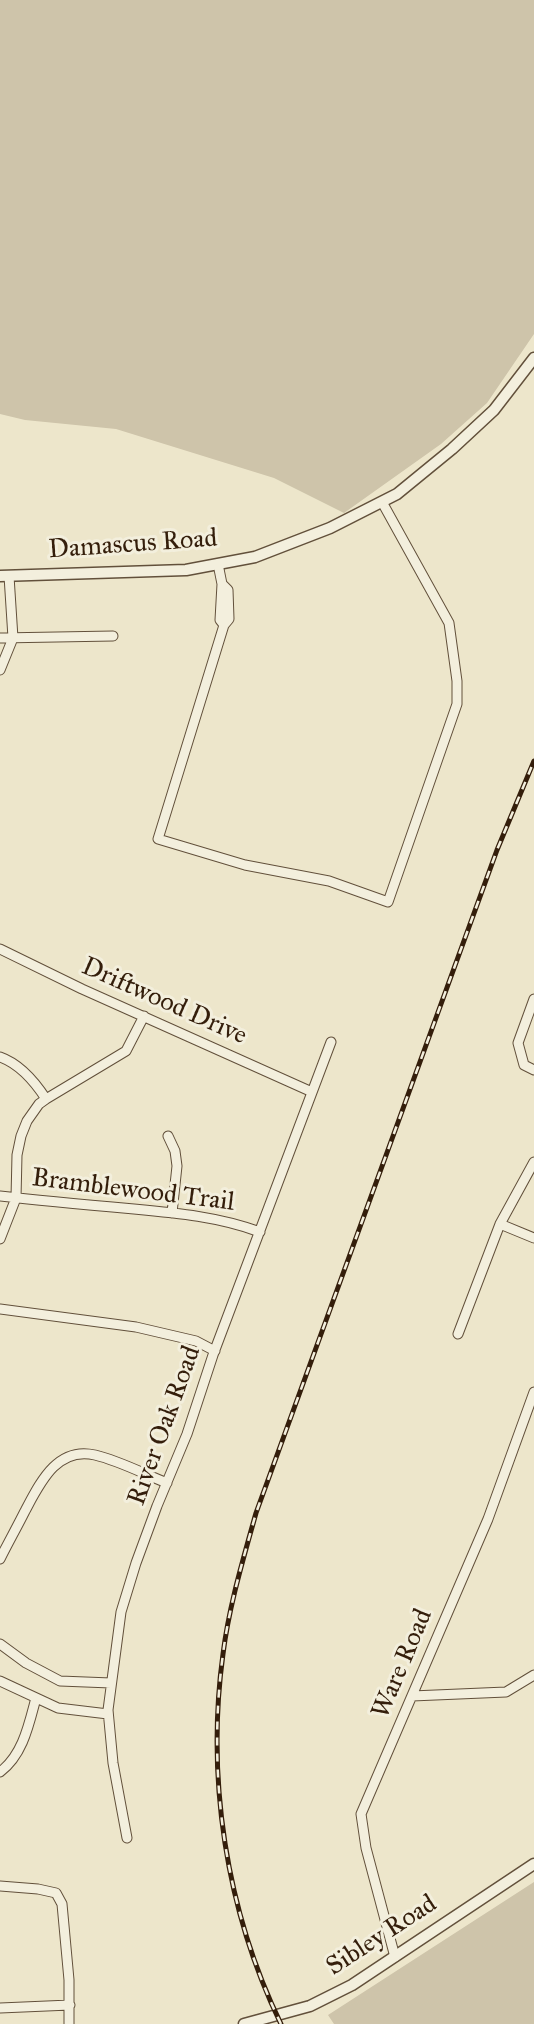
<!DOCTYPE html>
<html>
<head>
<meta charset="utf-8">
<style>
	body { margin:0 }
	canvas { display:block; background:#ede6cb }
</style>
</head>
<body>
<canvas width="534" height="2024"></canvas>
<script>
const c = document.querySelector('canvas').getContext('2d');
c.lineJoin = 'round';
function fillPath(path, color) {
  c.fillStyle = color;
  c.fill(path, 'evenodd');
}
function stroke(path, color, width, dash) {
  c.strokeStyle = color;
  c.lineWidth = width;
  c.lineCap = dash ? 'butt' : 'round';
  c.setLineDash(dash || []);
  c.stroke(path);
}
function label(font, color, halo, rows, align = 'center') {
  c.font = font + ' "IM FELL Great Primer",serif';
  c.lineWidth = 6;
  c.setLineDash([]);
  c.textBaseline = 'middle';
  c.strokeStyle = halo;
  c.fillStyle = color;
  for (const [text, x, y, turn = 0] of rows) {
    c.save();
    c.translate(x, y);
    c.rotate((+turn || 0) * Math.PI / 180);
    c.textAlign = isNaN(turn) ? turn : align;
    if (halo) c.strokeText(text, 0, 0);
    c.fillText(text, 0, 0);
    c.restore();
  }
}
fillPath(new Path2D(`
	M0 0H534V334L487 403 441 444 344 513 274 478 116 429 25 420 0 414Z
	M534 1882V2024H334L328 2015Z`), '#cec4aa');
const minor = new Path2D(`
	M218 564 222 584 220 620 224 625 229 619 228 590 222 584
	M224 625 158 839 245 865 329 881 388 902 457 704V681L449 623 382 502
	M0 638 113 636
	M0 670 13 638 9 576
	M0 949 82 989 312 1092
	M534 999 518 1043 524 1065 534 1070
	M0 1057C20 1064 35 1082 46 1099
	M168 1136 175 1151 177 1166 172 1213
	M0 1196C44 1201 89 1205 134 1209 177 1213 220 1217 260 1232
	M500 1224 534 1238
	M0 1239 16 1198 17 1155 21 1136 27 1121 39 1104 46 1099 126 1051 144 1016
	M0 1309 136 1327 196 1341 215 1351
	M458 1334 500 1224 534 1162
	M0 1559C8 1543 17 1527 25 1511 40 1483 57 1446 95 1455 120 1461 144 1474 167 1483
	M0 1644 26 1663 60 1681 111 1683
	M0 1681 58 1708 108 1714
	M412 1696 506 1692 534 1675
	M0 1772C23 1755 29 1724 36 1698
	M127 1838 113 1763 108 1710 121 1612 136 1563 157 1506 187 1434 213 1355 331 1042
	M0 1886 38 1889 56 1893 62 1904 69 1980V2024
	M395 1957 366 1848 361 1814 488 1519 534 1392
	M0 2008 70 2005`);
const tertiary = new Path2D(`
	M0 576 186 570 255 557 330 528 397 494 452 449 494 410 534 358
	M244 2024 310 2006 352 1985 534 1864`);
stroke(minor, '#62503b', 11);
stroke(tertiary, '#62503b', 13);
stroke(minor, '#f3efdd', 9);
stroke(tertiary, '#f3efdd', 10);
const rail = new Path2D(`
	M281 2024C226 1911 206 1778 223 1654 229 1606 243 1560 256 1513L497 850 534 761`);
stroke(rail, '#341e0b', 5);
stroke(rail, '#f3efdd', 2.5, [8]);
label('26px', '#341e0b', '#f3efdd', [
	["Damascus Road",133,545,-4],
	["Driftwood Drive",164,1002,24],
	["Bramblewood Trail",133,1191,7],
	["River Oak Road",165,1426,-70],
	["Ware Road",403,1664,-67],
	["Sibley Road",382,1936,-33]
]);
</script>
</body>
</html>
